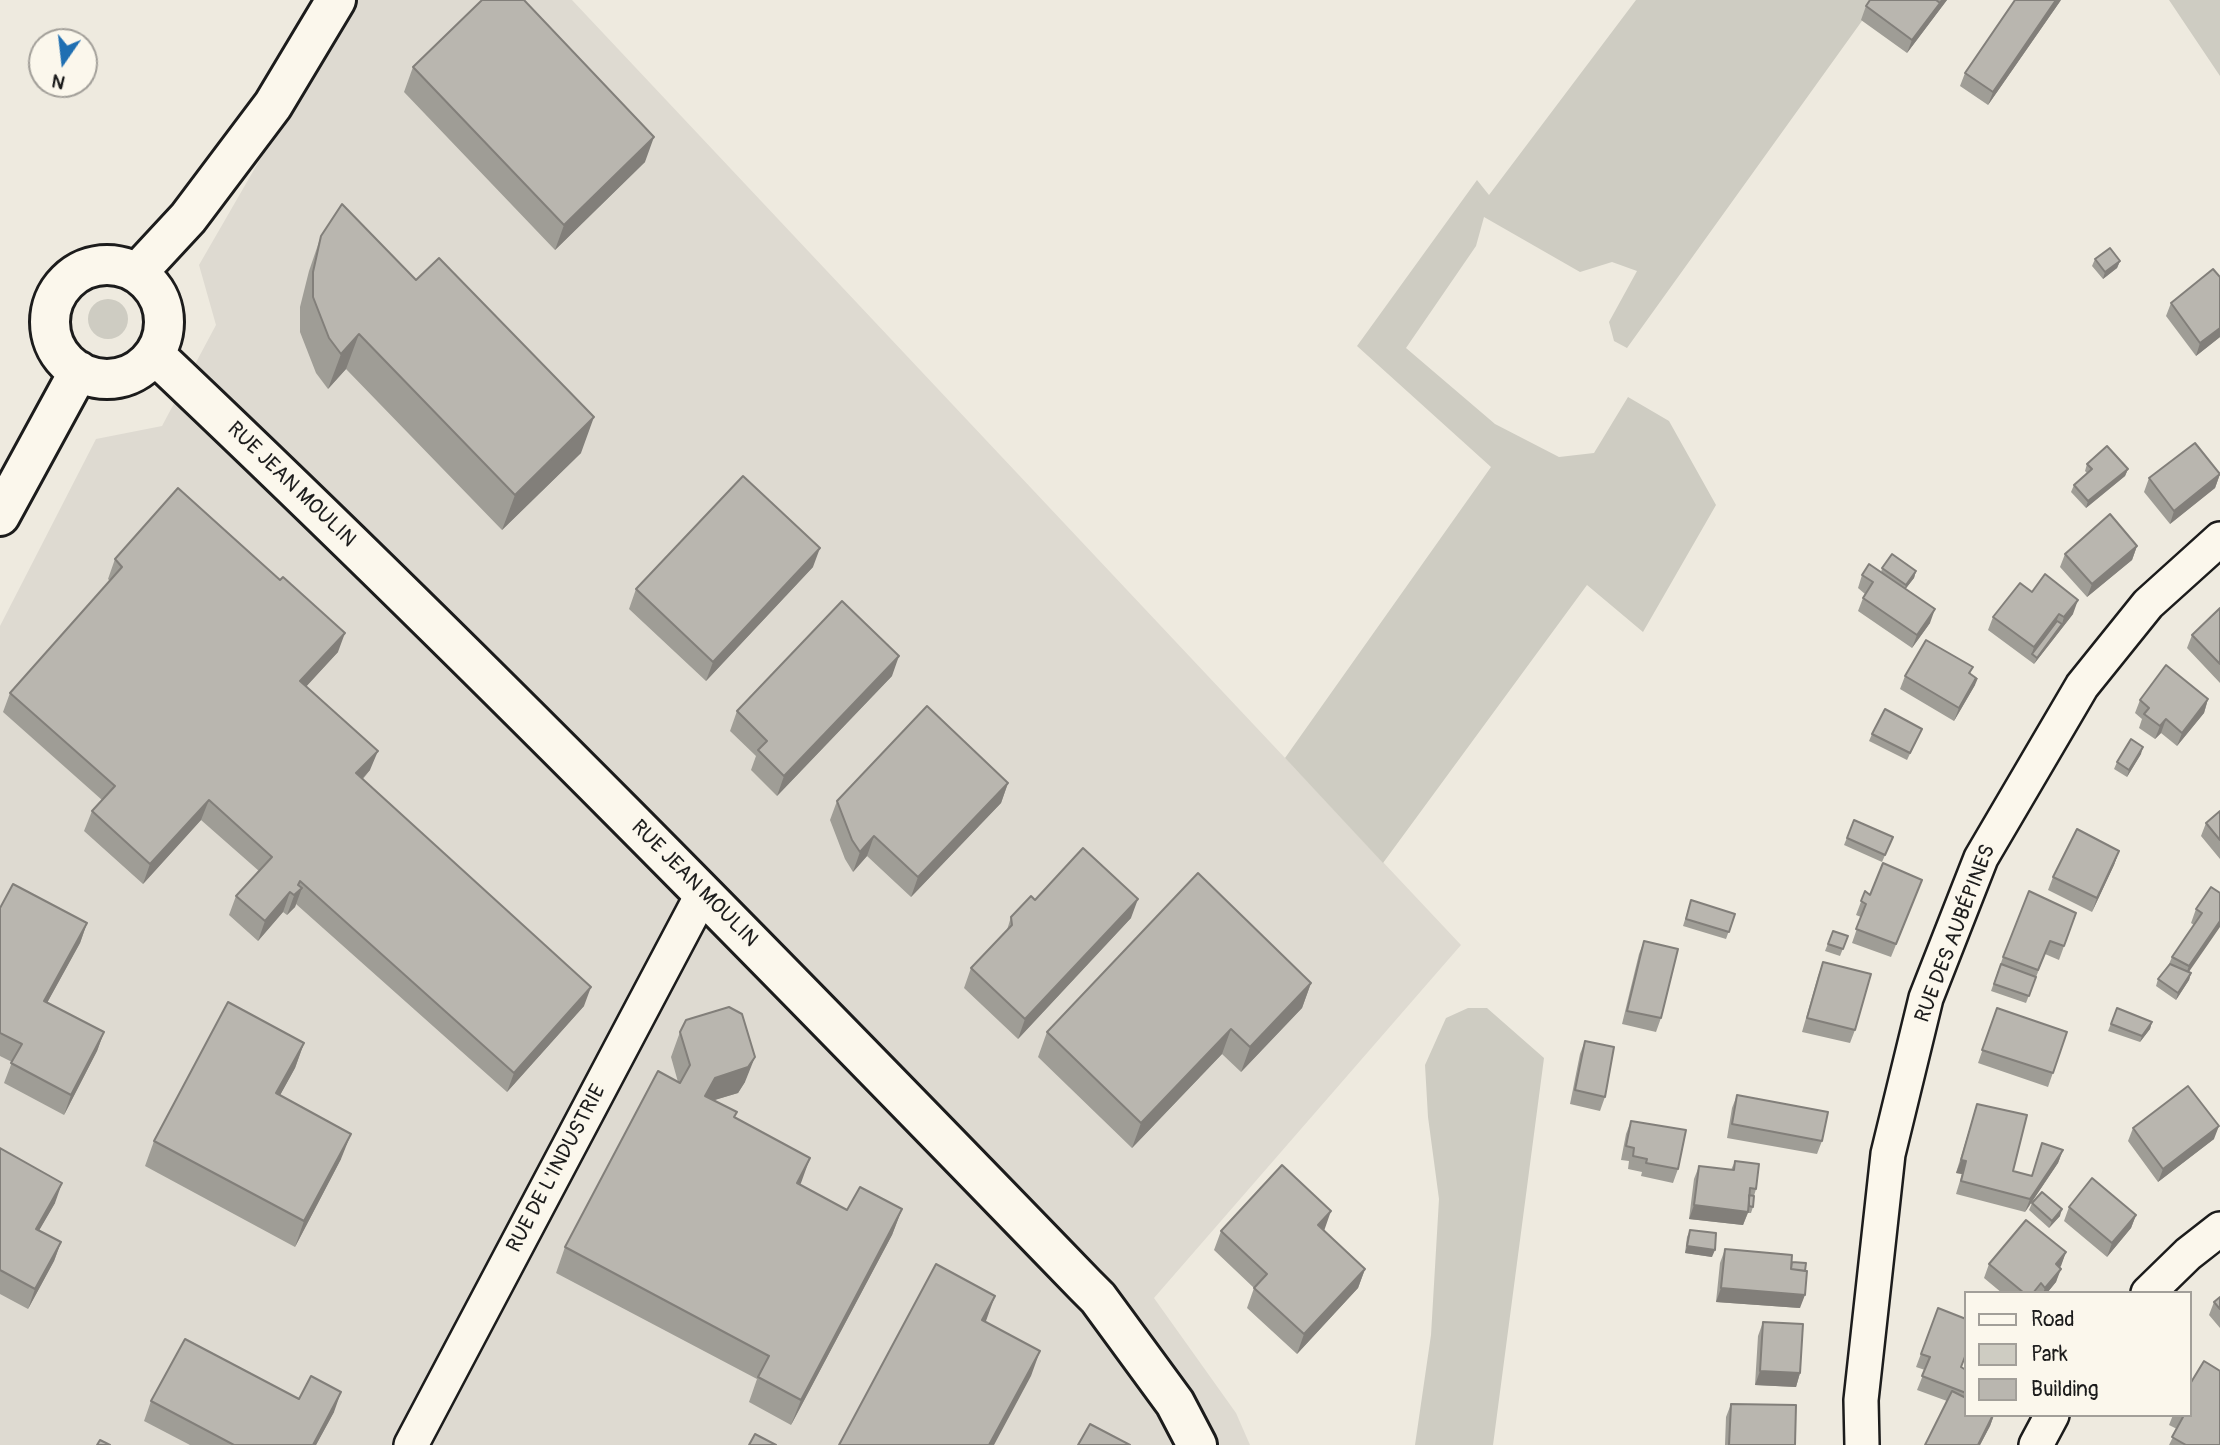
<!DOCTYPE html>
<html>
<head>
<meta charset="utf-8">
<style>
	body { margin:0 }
	#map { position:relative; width:2220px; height:1445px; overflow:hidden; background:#eeeadf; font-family:Pangolin,sans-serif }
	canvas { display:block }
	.legend { position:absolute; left:1964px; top:1291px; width:228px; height:126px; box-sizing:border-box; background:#fbf7ec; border:2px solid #a29f99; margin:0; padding:9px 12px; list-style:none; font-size:21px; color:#1c1c1c }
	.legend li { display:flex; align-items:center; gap:14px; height:35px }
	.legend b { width:35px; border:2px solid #a29f99 }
	.north { position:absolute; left:28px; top:28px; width:70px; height:70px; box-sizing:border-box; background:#fbf7ec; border:2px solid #a29f99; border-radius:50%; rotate:194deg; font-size:19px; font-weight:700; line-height:28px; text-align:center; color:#1c1c1c }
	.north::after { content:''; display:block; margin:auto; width:24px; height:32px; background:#1f6fb2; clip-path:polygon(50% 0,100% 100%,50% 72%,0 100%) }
</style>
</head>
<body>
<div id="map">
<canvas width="2220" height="1445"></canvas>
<ul class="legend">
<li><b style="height:9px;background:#fbf7ec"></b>Road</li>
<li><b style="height:19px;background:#ceccc2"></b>Park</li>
<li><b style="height:19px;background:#b9b6af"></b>Building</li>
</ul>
<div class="north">N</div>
</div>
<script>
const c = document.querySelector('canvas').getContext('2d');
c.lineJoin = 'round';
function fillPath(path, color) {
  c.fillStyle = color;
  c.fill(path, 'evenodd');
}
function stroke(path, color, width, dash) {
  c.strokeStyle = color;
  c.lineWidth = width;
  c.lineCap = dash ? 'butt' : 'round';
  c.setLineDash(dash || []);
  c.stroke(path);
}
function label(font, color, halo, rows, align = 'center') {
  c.font = font + ' Pangolin,sans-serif';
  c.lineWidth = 5;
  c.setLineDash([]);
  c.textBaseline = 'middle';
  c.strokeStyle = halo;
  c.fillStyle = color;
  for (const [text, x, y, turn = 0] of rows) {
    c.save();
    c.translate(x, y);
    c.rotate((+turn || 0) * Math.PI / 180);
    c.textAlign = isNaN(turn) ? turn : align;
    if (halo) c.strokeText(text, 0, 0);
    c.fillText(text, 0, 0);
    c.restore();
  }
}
fillPath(new Path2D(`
	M352 0H572L1461 945 1154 1298 1236 1413 1250 1445H0V626L96 439 162 426 216 325 199 265Z`), '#dedad1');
fillPath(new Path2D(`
	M1636 0H1877L1627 348 1614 341 1609 322 1637 271 1612 262 1580 272 1484 217 1476 246 1406 348 1495 424 1559 457 1594 453 1628 397 1669 421 1716 505 1643 632 1587 585 1383 863 1285 758 1491 467 1357 346 1477 180 1489 195Z
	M2169 0H2220V76Z
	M88 319a20 20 0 1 1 40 0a20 20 0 1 1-40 0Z
	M1468 1008H1487L1544 1058 1493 1445H1415L1431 1335 1439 1199 1428 1117 1425 1065 1446 1018Z`), '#ceccc2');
const street = new Path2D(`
	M2148 1293 2188 1254 2220 1229
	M411 1445 703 893
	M1862 1445 1861 1400 1888 1154 1926 998 1981 858 2082 686 2148 604 2220 539
	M2036 1445 2052 1415`);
const secondary = new Path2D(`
	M50 322a57 57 0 1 1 114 0a57 57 0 1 1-114 0Z
	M137 273 188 218 273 105 336 0
	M154 354C473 656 780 970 1085 1285L1098 1298 1175 1403 1197 1445
	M0 516 79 371`);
stroke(street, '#1c1c1c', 38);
stroke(secondary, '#1c1c1c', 44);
stroke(street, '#fbf7ec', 33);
stroke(secondary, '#fbf7ec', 38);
fillPath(new Path2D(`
	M1870 0H1947L1907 53 1861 20 1866 6Z
	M2061 0 1988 105 1960 86 1965 73Z
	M413 67 645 162 555 250 404 92Z
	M321 236 581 453 502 530 346 369 328 389 316 373 300 332V307L309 271Z
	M2095 259 2120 261 2117 268 2103 279 2092 266Z
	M2171 303 2220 337 2196 356 2166 316Z
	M2087 464 2128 469 2125 476 2086 508 2071 492 2074 485 2087 473 2085 471Z
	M2220 474 2215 488 2170 524 2144 492 2149 478Z
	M2137 546 2132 560 2087 597 2060 567 2065 554Z
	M115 559 338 652 306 686 370 770 363 779 584 1006 507 1092 296 904 295 907 287 915 283 912 258 941 229 915 236 896 259 871 201 820 143 884 84 831 92 811 102 800 3 712 10 693 110 581 108 579Z
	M813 567 706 681 629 609 636 589Z
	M1882 568 1916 571 1914 578 1905 589 1930 623 1912 648 1858 611 1863 598 1865 594 1858 588 1862 575 1881 573Z
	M2032 592 2073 614 2034 664 1988 630 1993 617Z
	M2220 608V683L2187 648 2192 635Z
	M1973 667 1970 674 1975 685 1954 721 1900 689 1905 676Z
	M892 676 777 796 751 770 756 756 730 731 737 711Z
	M2208 699 2204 713 2177 746 2161 733 2155 739 2139 728 2142 719 2135 713 2140 700Z
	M1922 729 1907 760 1869 741 1872 734Z
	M2141 754 2127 777 2114 769 2117 762Z
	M1008 783 1001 803 911 897 867 856 853 872 845 859 830 820 837 801Z
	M2220 811V859L2201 836 2206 823Z
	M1854 820 1890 844 1882 862 1844 845Z
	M2119 851 2114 865 2092 912 2048 890 2053 877Z
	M2211 887 2189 972 2191 973 2189 980 2176 1000 2156 986 2158 979 2169 964 2172 957 2194 925 2191 923 2196 909Z
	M1865 891 1870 895 1917 893 1891 957 1852 943 1861 917 1856 915Z
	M1035 900 1131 918 1018 1039 964 988 971 968 1007 930 1011 917Z
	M1691 900 1735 914 1726 939 1683 926Z
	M0 908 87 923 80 943 47 1003 104 1032 97 1051 64 1115 4 1083 12 1062 0 1056Z
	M2076 913 2059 960 2045 954 2026 1003 1991 991 2003 957Z
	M1833 931 1848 936 1840 956 1825 951Z
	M1644 941 1661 1018 1656 1032 1622 1024 1639 954Z
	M1823 962 1855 1030 1850 1043 1802 1032 1818 976Z
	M1311 983 1302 1008 1241 1072 1222 1054 1132 1148 1038 1057 1047 1032Z
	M1997 1008 2067 1032 2048 1087 1978 1063Z
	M2117 1008 2152 1022 2150 1029 2140 1042 2108 1031Z
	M680 1032 745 1082 738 1093 714 1100 735 1118 800 1185 847 1210 902 1209 892 1235 791 1425 749 1402 757 1379 556 1273 565 1247 678 1082 671 1057Z
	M1585 1041 1605 1097 1600 1111 1570 1104 1580 1054Z
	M304 1043 295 1068 280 1095 341 1159 295 1247 145 1166 154 1141Z
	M1737 1095 1822 1141 1817 1154 1727 1138 1732 1108Z
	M1977 1104 2013 1171 2032 1176 2042 1143 2063 1150 2058 1163 2025 1212 1956 1194 1962 1174 1956 1173Z
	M1631 1121 1678 1169 1673 1183 1641 1176 1642 1172 1628 1169 1629 1161 1621 1160 1626 1134Z
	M2133 1128 2214 1139 2158 1182 2128 1141Z
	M0 1148 55 1203 39 1230 61 1242 54 1261 28 1309 0 1294Z
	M1735 1161 1756 1189 1754 1196 1753 1207 1751 1213H1748L1743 1225 1689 1219 1694 1179 1699 1166 1731 1170Z
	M2032 1203 2060 1216 2049 1228 2029 1210Z
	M2069 1207 2136 1215 2131 1228 2107 1257 2064 1221Z
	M1690 1230 1712 1257 1685 1253 1687 1237Z
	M1221 1231H1324L1365 1269 1358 1288 1297 1354 1247 1308 1254 1288 1214 1250Z
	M1725 1249 1792 1262 1800 1308 1716 1302 1720 1263Z
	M2066 1252 2060 1267 2056 1282 2047 1293H2002L1984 1278 1989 1264Z
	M2220 1297V1328L2209 1315 2214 1302Z
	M1938 1308 1966 1319V1355L1961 1368 1966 1370V1415H1994L1990 1426 1980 1445H1925L1947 1401 1917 1390 1925 1370 1916 1367Z
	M1763 1322 1800 1373 1796 1387 1755 1385 1758 1336Z
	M299 1399 334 1412 316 1445H190L144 1421 151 1401Z
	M1731 1404 1795 1445H1725L1726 1417Z
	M2173 1415H2190L2220 1445H2169L2177 1429 2169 1425Z`), '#9f9d96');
fillPath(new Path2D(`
	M1941 0H1947L1907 53 1912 40Z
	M2056 0H2061L1988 105 1993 92Z
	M654 137 645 162 555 250 564 225Z
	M2120 261 2117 268 2103 279 2105 272Z
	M2220 328V337L2196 356 2200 343Z
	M359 334 346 369 328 389 341 354Z
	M594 417 581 453 502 530 515 495Z
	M2128 469 2125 476 2086 508 2088 501Z
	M2220 474 2215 488 2170 524 2174 511Z
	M2137 546 2132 560 2087 597 2092 584Z
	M820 548 813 567 706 681 713 662Z
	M1916 571 1914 578 1904 591 1906 585Z
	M2078 600 2073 614 2034 664 2037 658 2062 624 2064 617Z
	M1935 609 1930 623 1912 648 1917 635Z
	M2059 614 2054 628 2032 654 2034 647Z
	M345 633 338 652 293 701 300 681Z
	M899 656 892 676 777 796 784 776Z
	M1976 678H1978L1975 685 1954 721 1959 708Z
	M2208 699 2204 713 2177 746 2182 733Z
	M2166 719 2161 733 2155 739 2160 726Z
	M2143 747 2141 754 2127 777 2129 770Z
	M378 751 370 770 349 793 356 773Z
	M1008 783 1001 803 911 897 918 877Z
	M209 800 201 820 143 884 150 864Z
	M874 836 867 856 853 872 860 852Z
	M2119 851 2114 865 2092 912 2097 898Z
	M300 881 296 894 302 888 295 907 287 915 298 885Z
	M290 892 283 912 258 941 265 921Z
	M1138 899 1131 918 1018 1039 1025 1019Z
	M2220 921V927L2184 979 2189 966Z
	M87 923 80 943 37 1021 44 1001Z
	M2191 973 2189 980 2176 1000 2178 993Z
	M1311 983 1302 1008 1241 1072 1250 1047Z
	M591 987 584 1006 507 1092 514 1073Z
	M2152 1022 2150 1029 2140 1042 2142 1036Z
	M1231 1029 1222 1054 1132 1148 1141 1123Z
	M104 1032 97 1051 64 1115 71 1095Z
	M304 1043 295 1068 267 1119 276 1093Z
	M755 1057 745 1082 738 1093 705 1103V1096L715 1078Z
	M2219 1126 2214 1139 2158 1182 2163 1169Z
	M351 1134 341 1159 295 1247 304 1221Z
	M2063 1150 2058 1163 2025 1212 2030 1199Z
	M810 1158 801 1183 787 1208 797 1183Z
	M1961 1160 1966 1161 1962 1174 1956 1173Z
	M62 1183 55 1203 29 1248 36 1229Z
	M1694 1205 1748 1212 1743 1225 1689 1219Z
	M902 1209 892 1235 791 1425 801 1400Z
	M2062 1209 2060 1216 2049 1228 2052 1221Z
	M1331 1211 1324 1231 1318 1225Z
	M2136 1215 2131 1228 2107 1257 2112 1243Z
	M61 1242 54 1261 28 1309 35 1289Z
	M1687 1246 1715 1250 1712 1257 1685 1253Z
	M2066 1252 2061 1266 2051 1277 2056 1264Z
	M1365 1269 1358 1288 1297 1354 1304 1334Z
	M2061 1269 2056 1282 2047 1293H2043L2045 1288Z
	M1721 1288 1805 1295 1800 1308 1716 1302Z
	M995 1296 986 1321 973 1345 982 1320Z
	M1040 1351 1031 1376 994 1445H989Z
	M1760 1371 1800 1373 1796 1387 1755 1385Z
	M341 1392 334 1412 316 1445H313Z
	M1994 1415 1990 1426 1980 1445H1978Z`), '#827f7a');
const building = new Path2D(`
	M482 0H524L654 137 564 225 413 67Z
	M1870 0H1936L1940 3 1912 40 1866 6Z
	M2015 0H2056L1993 92 1965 73Z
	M342 204 416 280 439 258 594 417 515 495 359 334 341 354 329 338 313 297V272L321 236Z
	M2110 248 2120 261 2105 272 2095 259Z
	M2213 269 2220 277V328L2200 343 2171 303Z
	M2195 443 2220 474 2174 511 2149 478Z
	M2107 446 2128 469 2088 501 2074 485 2092 469 2087 464Z
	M743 476 820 548 713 662 636 589Z
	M178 488 280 580 283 577 345 633 300 681 378 751 356 773 591 987 514 1073 300 881 298 885 302 888 294 895 290 892 265 921 236 896 272 857 209 800 150 864 92 811 115 786 10 693 122 567 115 559Z
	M2110 514 2137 546 2092 584 2065 554Z
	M1892 554 1916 571 1906 585 1882 568Z
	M1869 564 1935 609 1917 635 1863 598 1873 582 1862 575Z
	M2045 574 2078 600 2064 617 2059 614 2034 647 1993 617 2020 583 2032 592Z
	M842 601 899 656 784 776 758 750 767 741 737 711Z
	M2220 608V664L2192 635Z
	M2057 621 2062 624 2037 658 2032 654Z
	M1926 640 1973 667 1969 673 1976 678 1959 708 1905 676Z
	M2166 665 2208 699 2182 733 2166 719 2160 726 2144 714 2149 708 2140 700Z
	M927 706 1008 783 918 877 874 836 860 852 852 840 837 801Z
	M1885 709 1922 729 1910 753 1872 734Z
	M2131 739 2143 747 2129 770 2117 762Z
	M2220 811V840L2206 823Z
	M1854 820 1893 837 1885 855 1847 838Z
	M2077 829 2119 851 2097 898 2053 877Z
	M1083 848 1138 899 1025 1019 971 968 1012 925 1011 917 1031 896 1035 900Z
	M1883 863 1922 880 1896 944 1856 929 1866 904 1861 901 1865 891 1870 895Z
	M1198 873 1311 983 1250 1047 1231 1029 1141 1123 1047 1032Z
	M13 884 87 923 44 1001 104 1032 71 1095 11 1063 22 1044 0 1033V908Z
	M2211 887 2220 893V921L2189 966 2172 957 2202 913 2196 909Z
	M2029 891 2076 913 2064 946 2050 941 2038 970 2003 957Z
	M1691 900 1735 914 1729 932 1686 919Z
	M1833 931 1848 936 1843 949 1828 944Z
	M1644 941 1678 949 1661 1018 1627 1011Z
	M1823 962 1871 974 1855 1030 1807 1018Z
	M2001 964 2036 977 2029 996 1994 984Z
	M2170 964 2191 973 2178 993 2158 979Z
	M228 1002 304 1043 276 1093 351 1134 304 1221 154 1141Z
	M729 1007 742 1014 755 1057 748 1067 715 1078 705 1096 737 1112 734 1117 810 1158 797 1183 847 1210 860 1187 902 1209 801 1400 758 1377 769 1356 565 1247 658 1071 680 1083 690 1065 680 1032 686 1020Z
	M1997 1008 2067 1032 2053 1073 1982 1050Z
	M2117 1008 2152 1022 2142 1036 2111 1024Z
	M1585 1041 1614 1047 1605 1097 1575 1090Z
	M2188 1086 2219 1126 2163 1169 2133 1128Z
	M1737 1095 1828 1112 1822 1141 1732 1124Z
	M1977 1104 2027 1115 2013 1171 2032 1176 2042 1143 2063 1150 2030 1199 1961 1181 1966 1161 1961 1160Z
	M1631 1121 1686 1130 1678 1169 1646 1163 1647 1159 1633 1156 1634 1148 1626 1146Z
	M0 1148 62 1183 36 1229 61 1242 35 1289 0 1270Z
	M1735 1161 1759 1164 1756 1189 1750 1188 1748 1212 1694 1205 1699 1166 1734 1170Z
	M1282 1165 1331 1211 1318 1225 1365 1269 1304 1334 1254 1288 1267 1274 1221 1231Z
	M2092 1178 2136 1215 2112 1243 2069 1207Z
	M2042 1192 2062 1209 2052 1221 2032 1203Z
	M1749 1195 1754 1196 1753 1207 1749 1206Z
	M2026 1220 2066 1252 2056 1264 2061 1269 2045 1288 2041 1283 2033 1293H2024L1989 1264Z
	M1690 1230 1716 1233 1715 1250 1687 1246Z
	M1725 1249 1792 1255 1791 1269 1807 1271 1805 1295 1721 1288Z
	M1792 1262 1806 1263 1805 1271 1791 1269Z
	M936 1264 995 1296 982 1320 1040 1351 989 1445H839Z
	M2220 1297V1309L2214 1302Z
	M1938 1308 1966 1319V1354L1961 1367 1966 1370V1393L1922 1376 1930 1357 1921 1354Z
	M1763 1322 1803 1324 1800 1373 1760 1371Z
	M185 1339 299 1399 311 1376 341 1392 313 1445H234L151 1401Z
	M2204 1361 2220 1371V1445H2186L2172 1437 2183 1417 2180 1415H2190V1384Z
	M1952 1391 1966 1398V1415H1993L1978 1445H1925Z
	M1731 1404 1796 1405 1795 1445H1729Z
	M1090 1424 1130 1445H1078Z
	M755 1434 776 1445H749Z
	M100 1440 110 1445H97Z`);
fillPath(building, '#b9b6af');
stroke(building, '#827f7a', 2);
label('21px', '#1c1c1c', '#fbf7ec', [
	["RUE JEAN MOULIN",291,485,44],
	["RUE JEAN MOULIN",694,884,45],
	["RUE DES AUBÉPINES",1956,934,-69],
	["RUE DE L'INDUSTRIE",557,1169,-62]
]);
</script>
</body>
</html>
